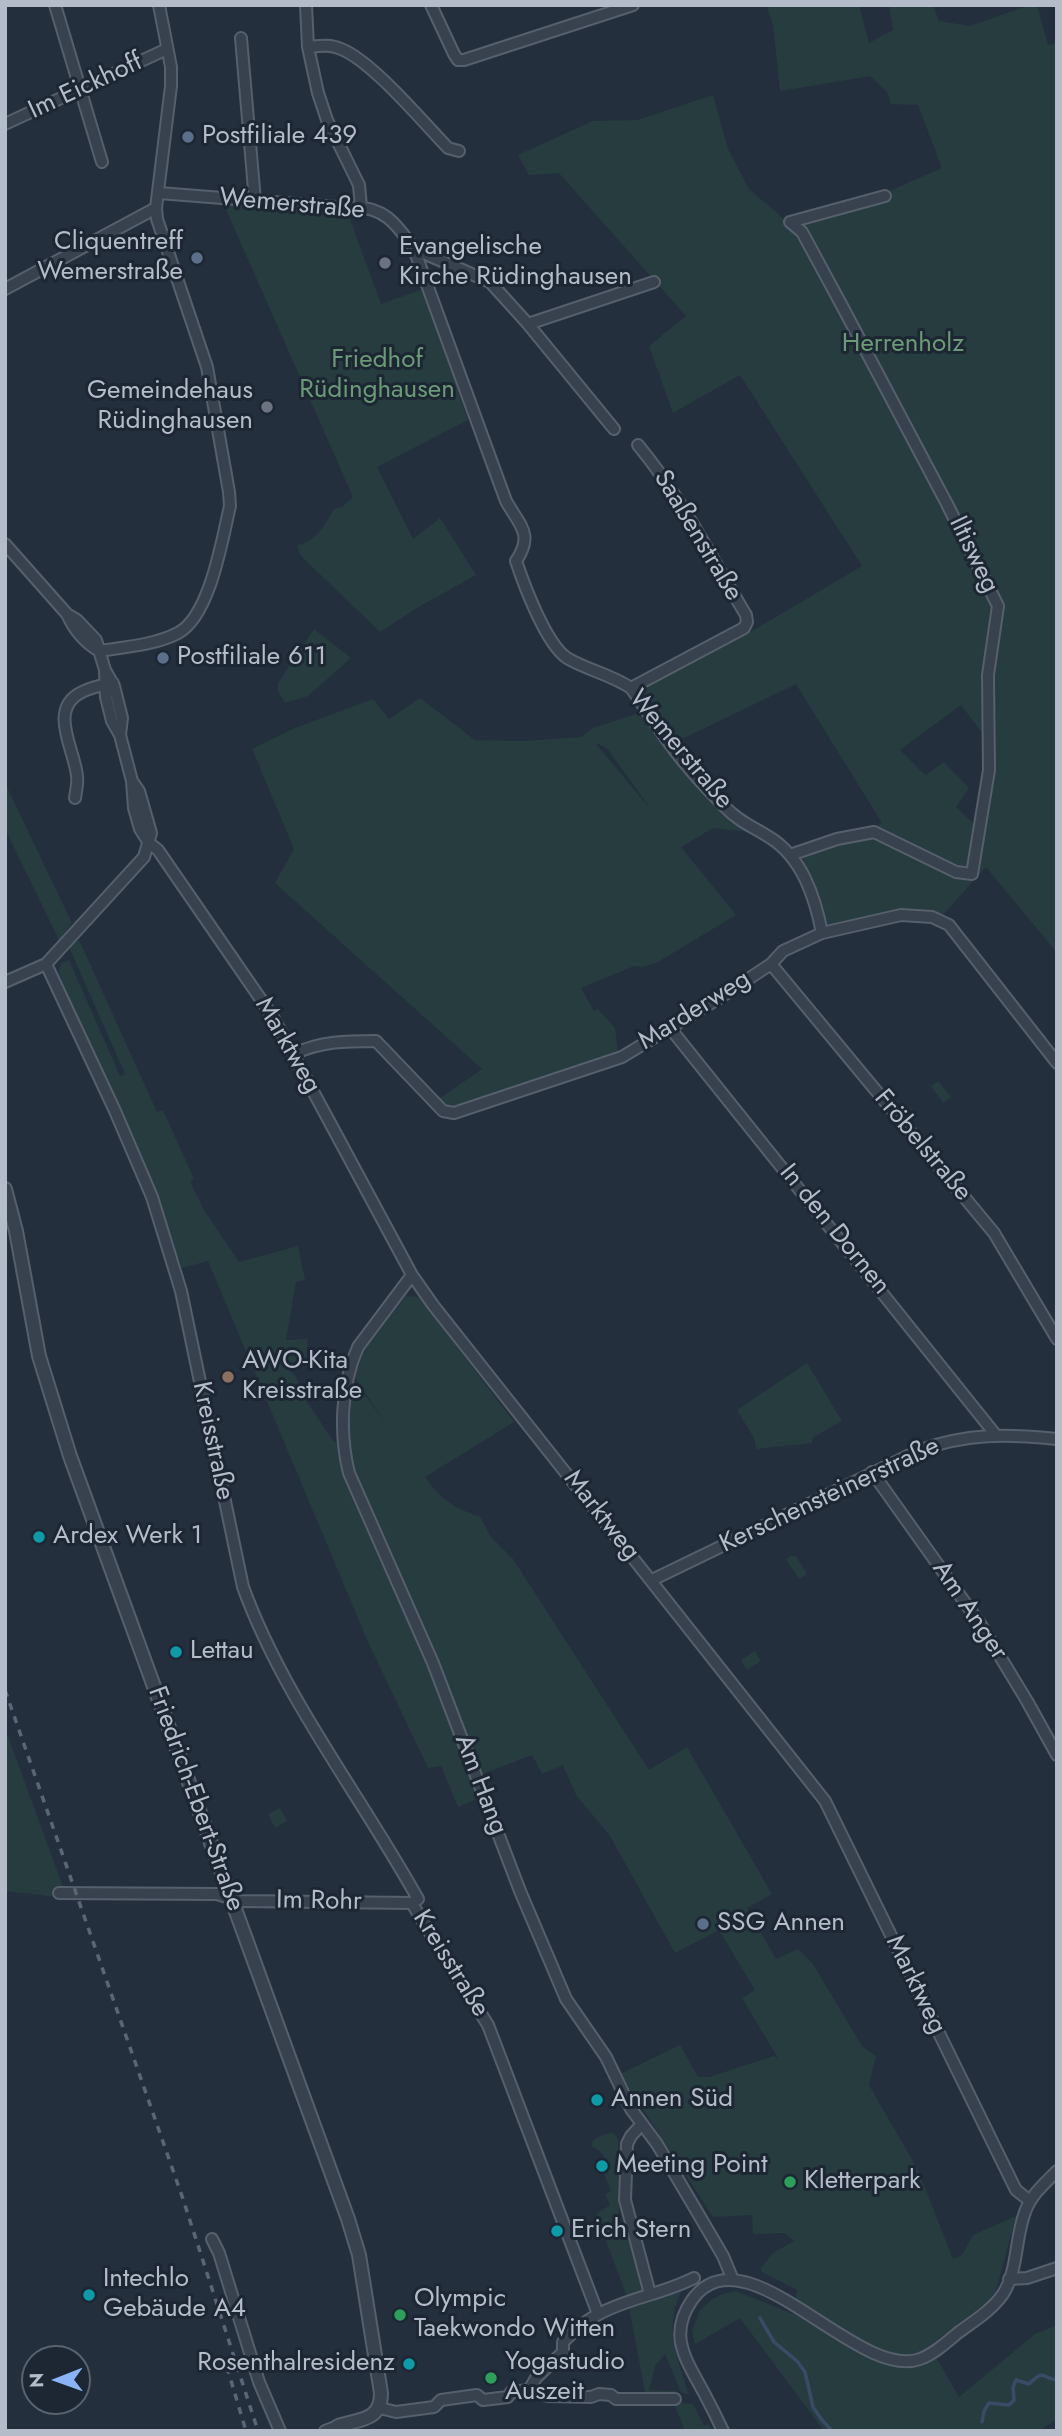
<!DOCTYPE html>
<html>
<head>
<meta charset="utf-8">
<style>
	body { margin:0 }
	#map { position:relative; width:1062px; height:2436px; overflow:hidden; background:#242f3e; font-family:Jost,sans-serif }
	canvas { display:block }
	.frame { position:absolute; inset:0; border:7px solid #b4bcc9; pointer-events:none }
	.north { position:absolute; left:21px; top:2345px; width:70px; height:70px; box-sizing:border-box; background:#1d2633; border:2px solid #59626f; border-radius:50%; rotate:269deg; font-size:19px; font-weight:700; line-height:28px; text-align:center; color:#b4bcc9 }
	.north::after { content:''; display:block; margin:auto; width:24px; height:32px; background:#8ab4f8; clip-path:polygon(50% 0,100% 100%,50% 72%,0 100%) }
</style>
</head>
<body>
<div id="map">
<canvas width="1062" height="2436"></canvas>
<div class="frame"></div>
<div class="north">N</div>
</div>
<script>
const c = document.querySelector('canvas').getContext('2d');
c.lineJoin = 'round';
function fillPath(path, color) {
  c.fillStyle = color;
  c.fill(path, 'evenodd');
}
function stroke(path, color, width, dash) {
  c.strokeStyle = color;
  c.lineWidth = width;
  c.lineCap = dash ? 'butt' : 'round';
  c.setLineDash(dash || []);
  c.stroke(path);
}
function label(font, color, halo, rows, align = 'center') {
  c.font = font + ' Jost,sans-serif';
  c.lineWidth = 6;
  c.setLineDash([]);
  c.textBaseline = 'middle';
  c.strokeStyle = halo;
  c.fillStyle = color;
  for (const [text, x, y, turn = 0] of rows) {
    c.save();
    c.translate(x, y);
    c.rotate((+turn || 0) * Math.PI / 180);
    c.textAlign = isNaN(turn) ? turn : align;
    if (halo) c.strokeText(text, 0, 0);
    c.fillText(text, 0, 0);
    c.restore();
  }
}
fillPath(new Path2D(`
	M766 5H859L869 43 893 30 889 5H933L939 21 970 26 1030 5H1037L1048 45 1057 43V953L986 867 943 915 921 911 828 928 816 888 802 863 804 855 839 844 882 823 796 684 674 743 637 690 759 627 862 566 740 375 673 413 649 346 686 316 559 173 529 175 518 155 593 121 638 120 713 95 728 149 749 189 784 219 816 213 846 201 887 192 942 168 918 105 891 104 888 93 870 76 780 91 773 25ZM961 705 992 746 982 831 956 807 969 788 944 762 925 775 900 750Z
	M224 205 348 214 381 304 423 289 468 420 377 467 413 539 440 518 476 575 417 608 380 632 300 555 297 545C316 542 326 524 334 509L342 507 353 497Z
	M314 629 351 658 308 696 285 703 278 691V683Z
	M420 698 475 740 523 741 581 737 593 728 645 711 687 769 757 833 713 828 681 847 736 915 658 962 643 967 634 966 581 988 594 1011 598 1009 615 1028 618 1054 457 1109H447L439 1099 482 1069 275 883 294 849 252 749 295 728 373 699 389 719ZM597 743 607 748 652 811 596 744Z
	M5 783 72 923 59 940 5 829Z
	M75 939 80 942 157 1112 163 1110 194 1179 190 1182 204 1210 239 1262 298 1246 305 1280 296 1282 286 1340 307 1339 309 1365 288 1368 296 1377 307 1402 334 1442 348 1441 353 1379 388 1426 355 1378 364 1351 406 1296 419 1297 514 1422 425 1477C442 1500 452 1507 480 1517L491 1537 513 1559 649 1770 687 1747 772 1894 747 1908 776 1959 798 1949 813 1964 862 2046 876 2056 869 2085 918 2170 953 2259 962 2255 973 2235 1016 2216 996 2291 986 2303 926 2348 939 2362 959 2397 1035 2334 1057 2325V2419L1039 2431H824L740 2318 695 2344 692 2330 700 2310 711 2300 723 2294 736 2291 793 2314 797 2290 762 2272 761 2268 773 2253 794 2241 785 2233 753 2234 752 2215 713 2217 620 2074 680 2045 698 2077H709L774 2056 779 2060 742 1998 755 1990 719 1930 675 1953 610 1836 576 1795 563 1765 542 1774 532 1755 470 1779 477 1799 458 1807 441 1766 428 1768 368 1642 208 1261 182 1268 153 1194 63 991 59 971 61 963 69 960 120 1076 125 1074 69 947Z
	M938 1081 951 1097 943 1103 931 1086Z
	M807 1363 842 1421 812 1438V1443L756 1449 754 1438 737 1410Z
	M791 1556H796L807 1574 799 1579 786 1559Z
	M755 1651 761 1661 747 1670 741 1660Z
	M5 1728 67 1898 5 1891Z
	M280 1808 287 1821 275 1828 268 1814Z
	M611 2133 615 2134 618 2140 619 2213 642 2283H654L659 2297 682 2290C663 2329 677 2356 689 2395L681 2392 665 2354 655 2366 649 2390 675 2391 676 2395 646 2394 645 2392 627 2297 596 2214 610 2205 605 2194 611 2191 602 2170 606 2168 603 2161 604 2157 599 2150 591 2146C592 2137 603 2135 611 2133Z
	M664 2402 693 2404 704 2426 709 2424 711 2431H685L675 2406 665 2405Z`), '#263c3f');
stroke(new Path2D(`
	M760 2318 774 2342 797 2361 805 2372 813 2407 822 2420 832 2431
	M982 2422 984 2411 989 2403 1009 2405 1014 2400 1013 2387 1016 2380 1029 2384C1046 2368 1040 2378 1057 2380`), '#394c67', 3.5);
const minor = new Path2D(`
	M55 5 102 162
	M306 5 308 47 318 93 327 120 359 185 361 207
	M431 5 454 54 458 60H464L633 5
	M241 38 255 201
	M308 47C319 46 330 44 341 49 372 61 423 122 448 148L459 151
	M5 124 167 49
	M159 193 349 208C382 204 397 224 414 249L506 501C520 526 534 534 516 561 524 585 546 644 567 658 587 670 610 674 631 688 650 715 667 743 688 767 699 781 712 794 725 807 738 821 753 827 769 837 802 857 815 897 822 933
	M414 249 490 282 528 324 654 282
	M5 289 156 208
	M528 324 614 429
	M5 544 67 614C74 630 84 642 99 651
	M67 614 77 620 96 640 105 670 114 686 122 718 120 735
	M99 651C125 647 155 645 178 633 210 616 222 540 230 506L229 492 207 367 157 219 156 208 171 86V67L159 5
	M105 670 106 697 112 721 120 735 132 781 134 808 140 829 149 843 158 850 273 1017 412 1275 433 1305 825 1801 1016 2190 1030 2201
	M631 688 744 628 747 622 746 615C713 560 679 494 638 445
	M75 798C76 791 78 783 77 776 75 750 47 709 82 692 91 687 103 685 113 683
	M790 855 837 839 874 832 956 872 972 874 989 770 988 675 998 606 947 504 841 304 802 232 790 222 885 196
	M46 964 115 1111 152 1197 181 1291 243 1587C284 1699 361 1796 418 1899L412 1903 420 1917 488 2025 598 2314
	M771 964 994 1233 1057 1339
	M5 982 46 964 144 857 151 833 139 791 132 781
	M670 1028 995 1434
	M294 1054C320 1041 348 1041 376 1041L443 1111 454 1113 622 1057 721 997 771 964 783 951 822 933 901 915 932 917 949 925 1057 1063
	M412 1275 358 1347C341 1385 339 1433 349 1473L433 1663 520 1891 566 1999 606 2057 631 2109 657 2144 696 2210 723 2256 733 2280
	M872 1472 981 1625 1027 1701 1057 1755
	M652 1580 920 1450C969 1433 1005 1434 1057 1439
	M59 1893 217 1894 239 1901 412 1903
	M641 2125 631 2136 627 2144 625 2200 650 2294
	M212 2239 219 2253 259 2382 280 2431
	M1009 2279 1027 2278 1057 2268
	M529 2390 536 2378 563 2352V2342C573 2332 584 2322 597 2315 627 2298 663 2294 694 2278
	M380 2408 396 2412 434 2407 441 2400 477 2395 483 2400 508 2397 511 2392 529 2390 548 2396 591 2397 599 2394 611 2395 616 2399H675
	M325 2431 338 2426
	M723 2431C717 2418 711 2406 704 2393 687 2361 667 2336 692 2300 745 2226 857 2382 920 2359 934 2354 947 2342 959 2332 974 2321 992 2310 1003 2294 1018 2271 1015 2238 1025 2212 1031 2195 1044 2184 1057 2171`);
const tertiary = new Path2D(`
	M5 1189 16 1231 39 1356 70 1456 348 2219 359 2255 381 2393C381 2421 360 2419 338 2426L339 2431`);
stroke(minor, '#565f6c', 14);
stroke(tertiary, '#565f6c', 16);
stroke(minor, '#38414e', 10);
stroke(tertiary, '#38414e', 12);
stroke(new Path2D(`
	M5 1690 183 2199 258 2431
	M227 2367 246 2431`), '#5a6575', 3.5, [7, 7]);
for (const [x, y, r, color] of [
	[188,137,7,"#5c6f8a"],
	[197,258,7,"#5c6f8a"],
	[385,263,7,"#6b7280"],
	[267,407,7,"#6b7280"],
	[163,658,7,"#5c6f8a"],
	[228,1377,7,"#8d6e63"],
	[39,1537,7,"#0f9aa8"],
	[176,1652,7,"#0f9aa8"],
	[703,1924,7,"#5c6f8a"],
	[597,2100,7,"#0f9aa8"],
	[602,2166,7,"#0f9aa8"],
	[790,2182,7,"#2e9e5b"],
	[557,2231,7,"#0f9aa8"],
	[89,2295,7,"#0f9aa8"],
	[400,2315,7,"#2e9e5b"],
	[409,2364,7,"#0f9aa8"],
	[491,2378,7,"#2e9e5b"]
]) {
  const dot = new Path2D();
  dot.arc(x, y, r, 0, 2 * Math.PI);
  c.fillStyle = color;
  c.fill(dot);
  stroke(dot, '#1d2633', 2.5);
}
label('26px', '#b4bcc9', '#1d2633', [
	["Im Eickhoff",86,87,-25],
	["Wemerstraße",292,205,5],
	["Saaßenstraße",697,536,59],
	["Iltisweg",973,555,64],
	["Wemerstraße",680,750,50],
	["Marderweg",695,1011,-32],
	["Marktweg",287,1046,60],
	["Fröbelstraße",922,1146,50],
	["In den Dornen",834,1230,51],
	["Kreisstraße",212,1441,78],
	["Kerschensteinerstraße",830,1496,-25],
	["Marktweg",601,1516,52],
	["Am Anger",969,1611,56],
	["Am Hang",480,1785,69],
	["Friedrich-Ebert-Straße",195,1799,70],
	["Im Rohr",319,1902,1],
	["Kreisstraße",450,1964,58],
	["Marktweg",915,1985,64]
]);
label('26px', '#b4bcc9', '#1d2633', [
	["Postfiliale 439",202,137],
	["Cliquentreff",183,243,"right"],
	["Wemerstraße",183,273,"right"],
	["Evangelische",399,248],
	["Kirche Rüdinghausen",399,278],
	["Gemeindehaus",253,392,"right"],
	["Rüdinghausen",253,422,"right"],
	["Postfiliale 611",177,658],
	["AWO-Kita",242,1362],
	["Kreisstraße",242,1392],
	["Ardex Werk 1",53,1537],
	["Lettau",190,1652],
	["SSG Annen",717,1924],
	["Annen Süd",611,2100],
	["Meeting Point",616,2166],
	["Kletterpark",804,2182],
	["Erich Stern",571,2231],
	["Intechlo",103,2280],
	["Gebäude A4",103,2310],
	["Olympic",414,2300],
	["Taekwondo Witten",414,2330],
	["Yogastudio",505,2363],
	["Auszeit",505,2393],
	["Rosenthalresidenz",395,2364,"right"]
], 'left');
label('26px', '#6b9a76', '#1d2633', [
	["Herrenholz",903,345],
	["Friedhof",377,361],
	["Rüdinghausen",377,391]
]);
</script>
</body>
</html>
